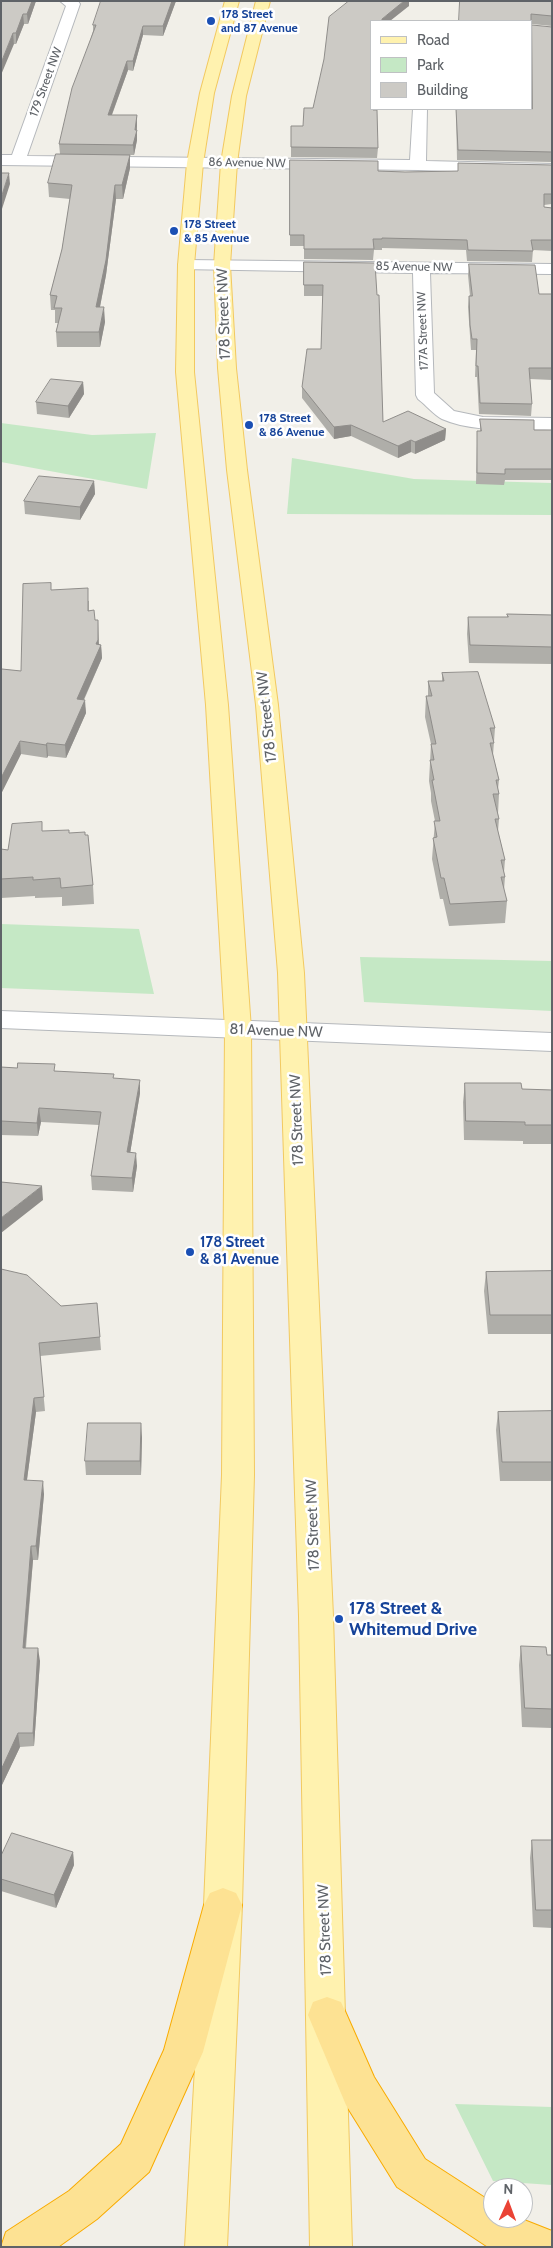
<!DOCTYPE html>
<html>
<head>
<meta charset="utf-8">
<style>
	body { margin:0 }
	#map { position:relative; width:553px; height:2248px; overflow:hidden; background:#f1efe8; font-family:Cabin,sans-serif }
	canvas { display:block }
	.frame { position:absolute; inset:0; border:2px solid #5f6368; pointer-events:none }
	.legend { position:absolute; left:370px; top:20px; width:162px; height:90px; box-sizing:border-box; background:#fff; border:1px solid #bfc1c3; margin:0; padding:6px 9px; list-style:none; font-size:15px; color:#5f6368 }
	.legend li { display:flex; align-items:center; gap:10px; height:25px }
	.legend b { width:25px; border:1px solid #bfc1c3 }
	.north { position:absolute; left:483px; top:2178px; width:50px; height:50px; box-sizing:border-box; background:#fff; border:1px solid #bfc1c3; border-radius:50%; rotate:2deg; font-size:14px; font-weight:700; line-height:20px; text-align:center; color:#5f6368 }
	.north::after { content:''; display:block; margin:auto; width:18px; height:22px; background:#ea4335; clip-path:polygon(50% 0,100% 100%,50% 72%,0 100%) }
</style>
</head>
<body>
<div id="map">
<canvas width="553" height="2248"></canvas>
<div class="frame"></div>
<ul class="legend">
<li><b style="height:6px;background:#fff2af"></b>Road</li>
<li><b style="height:14px;background:#c5e8c5"></b>Park</li>
<li><b style="height:14px;background:#cccac5"></b>Building</li>
</ul>
<div class="north">N</div>
</div>
<script>
const c = document.querySelector('canvas').getContext('2d');
c.lineJoin = 'round';
function fillPath(path, color) {
  c.fillStyle = color;
  c.fill(path, 'evenodd');
}
function stroke(path, color, width, dash) {
  c.strokeStyle = color;
  c.lineWidth = width;
  c.lineCap = dash ? 'butt' : 'round';
  c.setLineDash(dash || []);
  c.stroke(path);
}
function label(font, color, halo, rows, align = 'center') {
  c.font = font + ' Cabin,sans-serif';
  c.lineWidth = 5;
  c.setLineDash([]);
  c.textBaseline = 'middle';
  c.strokeStyle = halo;
  c.fillStyle = color;
  for (const [text, x, y, turn = 0] of rows) {
    c.save();
    c.translate(x, y);
    c.rotate((+turn || 0) * Math.PI / 180);
    c.textAlign = isNaN(turn) ? turn : align;
    if (halo) c.strokeText(text, 0, 0);
    c.fillText(text, 0, 0);
    c.restore();
  }
}
fillPath(new Path2D(`
	M1 423 92 435 156 433 147 489 1 462Z
	M292 458 414 479 552 483V515L287 514Z
	M1 924 139 929 154 994 1 988Z
	M360 957 552 961V1011L364 1002Z
	M455 2104 552 2107V2185L493 2181Z`), '#c5e8c5');
const minor = new Path2D(`
	M60 1H78L80 4 27 156 410 160 413 109H427L426 161 552 164V174L418 170 1 165V155H12L66 6Z
	M186 260 552 264V274L430 273 434 393 454 411 483 417 552 418V430C519 429 473 433 442 419 434 415 426 405 418 399L416 395 413 273 180 269 178 265 180 261Z
	M1 1011 552 1033V1051L1 1028Z`);
const major = new Path2D(`
	M225 1H239L214 93 203 163 194 265V372L228 705 251 1029 254 1475 242 1905 227 2247H185L204 1905 222 1475 225 1029 206 705 176 372 178 265 187 163 200 93Z
	M256 1H270L246 96 237 163 230 265 236 368 247 470 278 705 304 973 333 1616 352 2247H310L299 1616 278 973 256 705 227 470 218 368 214 265 221 163 232 96Z`);
const highway = new Path2D(`
	M223 1888 236 1893 242 1905 203 2052 149 2172 97 2219 58 2247H1L6 2232 69 2191 121 2144 164 2050 204 1905 210 1893Z
	M327 1997 341 2002 374 2077 425 2159 493 2203V2218H519L552 2231V2247H488L397 2187 346 2105 308 2015 313 2002Z`);
stroke(minor, '#b5b8bc', 2);
stroke(major, '#f2c960', 2);
stroke(highway, '#f9ab00', 2);
fillPath(minor, '#fff');
fillPath(major, '#fff2af');
fillPath(highway, '#fde293');
fillPath(new Path2D(`
	M1 1H36L28 24H24L16 44H14Z
	M176 1 163 36 143 35 133 71 128 70 112 115H137V140L134 155H130V168L123 199H116L106 275 100 307 105 322 100 347H57L56 332 58 323H55V310H51L50 295 62 249 70 199 49 197 48 183 60 154 59 144 93 31V25Z
	M349 1 409 6 372 21 374 110 378 148 377 158 291 157V126H303L313 108Z
	M552 1V26L532 24V21H459Z
	M552 27V162L457 160 456 109H532Z
	M290 160 378 171 405 172 458 171V163L552 165V204L544 205V207L552 208V251L533 250 532 262 467 261 466 250 382 248V250H374L373 260 304 259V246H290Z
	M304 262 375 263 383 422 446 429 445 440 415 454 411 452 398 458 351 436 334 439 302 398V387L321 349 323 296H304Z
	M469 264 539 294H552V380L530 379 532 404 531 416 479 414 477 377H475L476 350H471L470 336 468 307 469 296H470L468 275Z
	M83 382 84 394 69 418 37 414 36 402Z
	M480 419 534 430H552V480H505L504 485 476 484 477 443V431H480Z
	M94 481 95 494 80 520 25 514 24 501Z
	M51 590 89 601V611L95 620 99 644 101 645 102 658 84 700 86 713 66 758 48 756 47 758 21 754 1 794V670L21 671Z
	M507 614 552 615V664L469 663 467 634 468 617H507Z
	M442 673 495 728 493 755 499 780 498 789 499 794 498 814 499 819 498 831 505 860 504 872 505 877 504 890 507 901 505 923 449 926 443 899H440L432 859 435 821 431 801V793L429 781 431 744 425 717 426 696H428V681H442Z
	M43 831 69 833 93 885 94 904 62 906V897L35 898V896L1 898V849L8 850Z
	M1 1067 56 1071 114 1079 140 1093 130 1153 137 1166 133 1192 92 1190 91 1176 99 1125 41 1122 38 1136 1 1135Z
	M465 1083 522 1089 552 1090V1144H523V1141L464 1140 463 1102Z
	M1 1269 61 1306 97 1303 101 1350 40 1356 45 1411 36 1412 27 1480 44 1494 38 1560H33L26 1648 40 1661 34 1746 20 1747 1 1787Z
	M552 1271V1334H488L484 1291 486 1272Z
	M552 1411V1481H500L496 1430 498 1412Z
	M142 1437 141 1475H86L85 1461Z
	M521 1646 547 1655H552V1728L522 1727 519 1665Z
	M532 1840H552V1928L533 1927 530 1858Z
	M73 1852 74 1865 56 1908 1 1891V1856Z`), '#afaea9');
fillPath(new Path2D(`
	M32 1H36L28 24 27 14Z
	M172 1H176L163 36V26Z
	M404 1H409V6L390 21H382V19Z
	M23 14 24 24 16 44V33Z
	M143 26V35L133 71V61Z
	M13 33 14 44 1 75V63Z
	M127 61 128 70 108 125V115Z
	M137 115V126L136 135 137 130V140L134 155 133 145Z
	M130 155V168L123 199 122 185Z
	M9 173 10 184 1 212V198Z
	M115 185 116 199 106 275 97 322 96 307Z
	M104 307 105 322 100 347 99 332Z
	M83 382 84 394 69 418 68 406Z
	M351 425V436L334 439V427Z
	M446 429 445 440 415 454V442Z
	M411 440V452L398 458V446Z
	M94 481 95 494 80 520V507Z
	M98 620 99 649 101 645 102 658 78 712 77 699 96 644Z
	M85 700 86 713 66 758 65 745Z
	M20 741 21 754 1 794V778Z
	M47 743 48 756 47 758 46 745Z
	M140 1080V1093L128 1166 127 1152Z
	M39 1108 41 1122 38 1136 37 1123Z
	M136 1153 137 1166 133 1192 132 1178Z
	M42 1186 43 1200 1 1233V1218Z
	M34 1398 36 1412 25 1494 24 1480Z
	M141 1423 142 1437 141 1475 140 1461Z
	M43 1481 44 1494 38 1560 36 1546Z
	M31 1546 33 1560 24 1661 23 1648Z
	M38 1648 40 1661 34 1746 33 1733Z
	M18 1733 20 1747 1 1787V1770Z
	M73 1852 74 1865 56 1908 54 1895Z`), '#8f8d8a');
const building = new Path2D(`
	M1 1H32L27 14H23L16 33H13L1 63Z
	M101 1H172L163 26H143L133 61H127L108 115H137L135 130H137L133 145 59 144 72 88 96 25H93Z
	M349 1H404L382 19V21H372V109H373V110H377L378 148 291 147V126H303L304 108H313L324 59 329 17Z
	M460 1H552V16L531 14V21H459Z
	M532 25 552 27V152L458 150 456 109H532Z
	M56 154 130 155 122 185H115L106 260 96 307H104L99 332H56L62 308H54L57 296 50 295 62 249 72 185 48 183Z
	M290 160 378 161V171L405 172 458 171V163L552 165V194H544V207L552 208V240H531L533 251 468 250 467 240 382 238V239H373L374 249H304V235H290Z
	M1 173H9L1 198Z
	M304 262 375 263 377 295H379L383 422 408 411 446 429 415 442 411 440 398 446 351 425 334 427 302 387 307 349H321L323 285H304Z
	M469 264 535 265 539 294H552V368H529L532 404 480 403 478 366H476L477 339H472L470 325 469 296H472Z
	M51 379 83 382 68 406 36 402Z
	M480 419 534 420V430H552V469H505V474L477 473V431H481Z
	M39 476 94 481 80 507 24 501Z
	M51 583V590L88 588V611L94 610 95 620H98V640L96 644 101 645 77 699 85 700 65 745 47 743 46 745 20 741 1 778V670L2 669 21 671 23 584Z
	M507 614 552 615V647L470 645 468 617H508Z
	M478 672 495 728H490L494 743H490L499 780H496L499 794H493L499 819H495L505 860H501L505 877H501L507 901 450 904 444 878H441L433 838 437 837 434 821H440L432 780H434L430 760H434L431 744H436L426 696H432L428 681H444L442 673Z
	M42 822V831L69 830V833L85 832V835H88L93 885 61 888 60 878 33 880V877L1 879V849L8 850 12 824Z
	M18 1063 55 1064 54 1071 114 1074 113 1078 140 1080 127 1152 136 1153 132 1178 91 1176 101 1112 39 1108 37 1123 1 1121V1067L17 1068Z
	M465 1083H521L522 1089 552 1090V1125H525V1122L466 1121Z
	M1 1182 42 1186 1 1218Z
	M1 1269 27 1275 61 1306 97 1303 100 1337 39 1343 44 1397 34 1398 24 1480 43 1481 36 1546H31L23 1648H38L33 1733H18L1 1770Z
	M552 1271V1315H490L486 1272Z
	M552 1411V1462H502L498 1412Z
	M88 1423H141L140 1461H85Z
	M521 1646 546 1647 547 1655H552V1709L525 1708Z
	M12 1833 73 1852 54 1895 1 1879V1856Z
	M532 1840H552V1910H536Z`);
fillPath(building, '#cccac5');
stroke(building, '#8f8d8a', 1);
for (const [x, y, r, color] of [
	[211,21,5,"#1a4fb4"],
	[174,231,5,"#1a4fb4"],
	[249,425,5,"#1a4fb4"],
	[190,1252,5,"#1a4fb4"],
	[339,1619,5,"#1a4fb4"]
]) {
  const dot = new Path2D();
  dot.arc(x, y, r, 0, 2 * Math.PI);
  c.fillStyle = color;
  c.fill(dot);
  stroke(dot, '#fff', 2);
}
label('bold 12px', '#164399', '#fff', [
	["178 Street",221,14],
	["and 87 Avenue",221,28],
	["178 Street",184,224],
	["& 85 Avenue",184,238],
	["178 Street",259,418],
	["& 86 Avenue",259,432]
], 'left');
label('12px', '#5f6368', '#fff', [
	["179 Street NW",46,82,-70],
	["86 Avenue NW",247,163,1],
	["85 Avenue NW",414,267,1],
	["177A Street NW",423,331,-92]
]);
label('15px', '#5f6368', '#fff', [
	["178 Street NW",224,314,-92],
	["178 Street NW",267,717,-96],
	["81 Avenue NW",276,1031,2],
	["178 Street NW",297,1120,-92],
	["178 Street NW",313,1525,-92],
	["178 Street NW",325,1930,-92]
]);
label('bold 15px', '#164399', '#fff', [
	["178 Street",200,1243],
	["& 81 Avenue",200,1260]
], 'left');
label('bold 18px', '#164399', '#fff', [
	["178 Street &",349,1609],
	["Whitemud Drive",349,1630]
], 'left');
</script>
</body>
</html>
